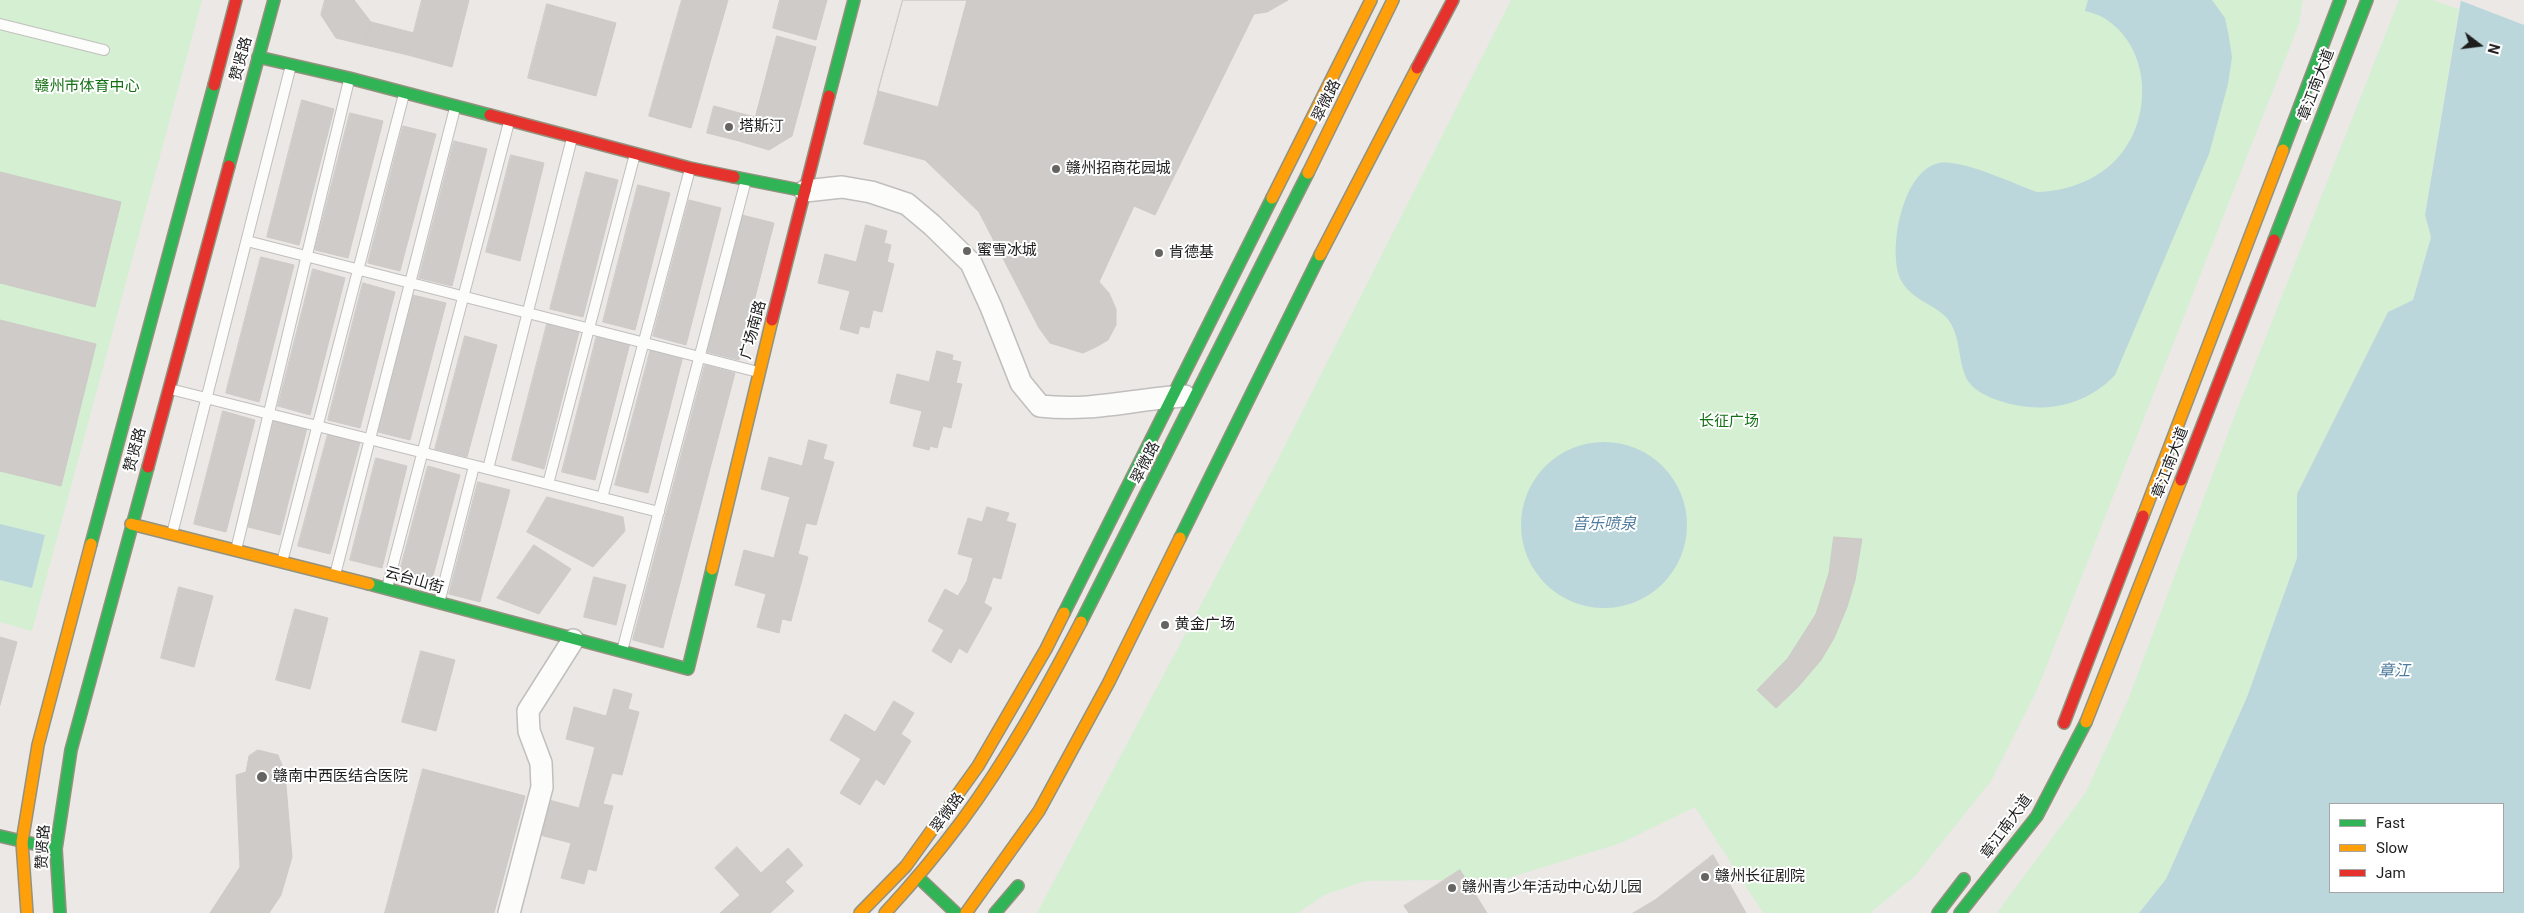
<!DOCTYPE html>
<html>
<head>
<meta charset="utf-8">
<style>
	body { margin:0 }
	#map { position:relative; width:2524px; height:913px; overflow:hidden; background:#ebe8e5; font-family:Roboto,sans-serif }
	canvas { display:block }
	.legend { position:absolute; left:2329px; top:803px; width:175px; height:90px; box-sizing:border-box; background:#fff; border:1px solid #a5a5a5; margin:0; padding:6px 9px; list-style:none; font-size:15px; color:#1d1d1d }
	.legend li { display:flex; align-items:center; gap:10px; height:25px }
	.legend b { width:25px; border:1px solid #a5a5a5 }
	.north { position:absolute; left:2454px; top:20px; width:50px; height:50px; -webkit-text-stroke:4px #fff; paint-order:stroke; rotate:105deg; font-size:14px; font-weight:700; line-height:20px; text-align:center; color:#1d1d1d }
	.north::after { content:''; display:block; margin:auto; width:18px; height:22px; background:#1d1d1d; clip-path:polygon(50% 0,100% 100%,50% 72%,0 100%) }
</style>
</head>
<body>
<div id="map">
<canvas width="2524" height="913"></canvas>
<ul class="legend">
<li><b style="height:6px;background:#30b455"></b>Fast</li>
<li><b style="height:6px;background:#ff9f0a"></b>Slow</li>
<li><b style="height:6px;background:#e5322d"></b>Jam</li>
</ul>
<div class="north">N</div>
</div>
<script>
const c = document.querySelector('canvas').getContext('2d');
c.lineJoin = 'round';
function fillPath(path, color) {
  c.fillStyle = color;
  c.fill(path, 'evenodd');
}
function stroke(path, color, width, dash) {
  c.strokeStyle = color;
  c.lineWidth = width;
  c.lineCap = dash ? 'butt' : 'round';
  c.setLineDash(dash || []);
  c.stroke(path);
}
function label(font, color, halo, rows, align = 'center') {
  c.font = font + ' Roboto,"Noto Sans SC",sans-serif';
  c.lineWidth = 4;
  c.setLineDash([]);
  c.textBaseline = 'middle';
  c.strokeStyle = halo;
  c.fillStyle = color;
  for (const [text, x, y, turn = 0] of rows) {
    c.save();
    c.translate(x, y);
    c.rotate((+turn || 0) * Math.PI / 180);
    c.textAlign = isNaN(turn) ? turn : align;
    if (halo) c.strokeText(text, 0, 0);
    c.fillText(text, 0, 0);
    c.restore();
  }
}
fillPath(new Path2D(`
	M0 0H202L32 631 0 622Z
	M1511 0H2303L2299 24 2037 690 1991 781 1915 876 1870 913H1763L1695 807 1621 843 1505 879 1365 881 1324 895 1298 913H1037L1272 471Z
	M2399 0H2432L2459 9 2425 215 2431 236 2413 300 2388 312 2297 494V558L2247 697 2166 879 2139 913H1997L2086 792 2128 700 2233 420Z`), '#d5efd2');
fillPath(new Path2D(`
	M2088 0H2212L2225 18 2229 37 2232 57 2228 84 2209 154 2115 375C2084 408 2038 415 1997 400 1986 396 1975 391 1968 381 1957 363 1962 334 1946 317 1933 304 1913 300 1902 282 1886 254 1902 170 1939 163 1962 159 2014 184 2037 192 2070 191 2104 178 2124 150 2152 112 2149 48 2107 20 2101 15 2092 13 2085 11Z
	M2461 0H2524V913H2139L2166 879 2247 697 2297 558V494L2388 312 2413 300 2431 237 2425 215ZM2330 804H2503V892H2330Z
	M1521 525a83 83 0 1 1 166 0a83 83 0 1 1-166 0Z
	M0 524 45 535 32 588 0 580Z`), '#bbd7db');
fillPath(new Path2D(`
	M2459 0H2524V25Z`), '#ebe8e5');
const building = new Path2D(`
	M325 0H354L371 22 365 45 336 38 321 15Z
	M422 0H469L452 67 408 55Z
	M682 0H728L691 128 649 116Z
	M780 0H827L816 40 773 28Z
	M903 0H1288L1267 12 1254 14 1155 215 1134 206 1099 282 1109 293 1116 309V325L1108 340 1096 347 1083 353 1050 343 1039 328 979 212 925 160 864 144Z
	M903 0H967L938 107 878 91Z
	M547 4 616 23 596 96 528 78Z
	M371 22 414 33 408 55 365 45Z
	M777 36 816 47 792 136 769 150 739 141 747 115 755 117Z
	M302 100 334 109 299 245 267 237Z
	M714 106 747 115 739 141 707 133Z
	M350 113 383 121 348 258 315 250Z
	M403 126 436 134 400 271 368 263Z
	M454 141 487 149 452 286 419 278Z
	M511 155 544 163 520 261 486 252Z
	M0 172 121 202 95 307 0 283Z
	M586 172 618 180 583 317 550 309Z
	M638 185 670 193 635 330 603 322Z
	M689 200 721 208 686 345 653 336Z
	M742 215 774 223 739 360 707 352Z
	M866 225 887 231 884 243 891 245 887 262 894 264 882 312 873 310 869 328 860 326 858 334 840 329 850 291 818 283 825 254 856 262Z
	M261 257 294 265 259 402 226 393Z
	M313 269 345 278 310 415 278 406Z
	M363 283 395 292 360 428 328 420Z
	M413 295 446 303 410 440 378 432Z
	M0 320 96 344 61 486 0 471Z
	M547 324 579 332 544 469 512 460Z
	M597 335 630 343 595 480 562 472Z
	M465 336 497 345 467 457 435 449Z
	M651 348 683 356 648 493 615 485Z
	M937 351 953 355 952 360 961 362 956 383 962 384 951 428 943 426 937 448 930 446 929 450 913 446 922 411 890 403 897 374 929 382Z
	M705 365 735 373 663 648 633 640Z
	M223 411 255 420 226 532 194 524Z
	M274 420 307 428 280 535 248 527Z
	M328 434 360 442 330 554 298 546Z
	M809 440 827 445 823 459 834 462 816 525 806 523 798 554 808 557 791 621 782 619 779 633 757 627 766 594 735 585 744 550 774 558 790 497 761 489 769 457 802 466Z
	M376 458 407 466 382 568 350 560Z
	M428 466 460 475 430 587 398 578Z
	M478 482 510 490 480 602 449 594Z
	M547 497 623 517 625 531 593 567 527 532Z
	M987 507 1009 513 1006 521 1016 524 1001 579 993 577 984 603 992 608 967 653 959 648 951 663 932 651 944 630 928 621 945 589 958 596 967 581 973 558 958 554 968 518 982 522Z
	M1834 537 1862 539 1855 580 1847 607 1834 638 1821 660 1798 687 1776 708 1757 690 1788 658 1816 614 1829 573Z
	M534 545 571 569 539 614 497 598Z
	M594 577 626 585 616 625 584 617Z
	M179 587 213 596 194 667 161 658Z
	M295 609 328 618 310 689 276 680Z
	M0 637 17 642 0 705Z
	M421 651 455 660 436 731 402 722Z
	M614 689 632 694 628 709 639 712 622 775 612 773 603 804 613 806 596 871 588 869 584 884 561 878 571 843 540 835 549 800 579 808 595 747 566 739 574 707 606 716Z
	M894 701 914 713 901 734 911 741 884 785 876 779 860 805 840 793 861 759 830 740 845 714 875 732Z
	M258 750 278 755 285 773 292 857 281 895 269 913H210L240 867 236 775 246 772 249 756Z
	M423 769 525 796 494 913H385Z
	M737 847 761 873 788 848 803 865 785 882 794 891 770 913H720L740 895 715 868Z
	M1713 855 1746 913H1633L1655 900Z
	M1460 870 1487 913H1409L1404 906Z`);
fillPath(building, '#cecbc8');
stroke(building, '#cecac7', 1);
const lane = new Path2D(`
	M0 24 104 50
	M247 241 758 372
	M170 389 659 512
	M488 469 572 138
	M548 484 635 154
	M602 498 690 169
	M172 534 291 65
	M236 550 349 80
	M282 562 404 94
	M335 575 455 108
	M387 588 509 122
	M439 603 474 466
	M622 651 746 180`);
const street = new Path2D(`
	M805 191 842 187 871 192 907 204 932 225 971 263 991 307 1021 383 1040 406C1094 412 1133 399 1185 396
	M509 913 542 787 541 763 529 731 528 711 573 640`);
const fast = new Path2D(`
	M258 57 349 78 490 115
	M829 96 854 0
	M2283 150 2340 0
	M229 166 274 0
	M734 177 805 191
	M2274 240 2367 0
	M1180 538 1320 255
	M91 544 214 85
	M369 584 688 669 712 569
	M1064 613 1272 198
	M1081 622 1308 173
	M0 836 56 849
	M919 878 956 913
	M60 913 56 849 71 750 148 467
	M995 913 1018 886
	M1938 913 1964 879
	M1960 913 2037 816 2086 722`);
const slow = new Path2D(`
	M1308 173 1393 0
	M1272 198 1371 0
	M1320 255 1417 68
	M2143 516 2283 150
	M131 524 369 584
	M712 569 772 320
	M2086 722 2181 480
	M27 913 22 842 38 745 91 544
	M860 913 906 866 978 766 1046 649 1064 613
	M885 913C912 884 937 854 961 822 1007 760 1045 691 1081 622
	M966 913 1039 811 1109 682 1180 538`);
const jam = new Path2D(`
	M1417 68 1453 0
	M214 85 236 0
	M490 115 690 168 734 177
	M772 320 829 96
	M148 467 229 166
	M2181 480 2274 240
	M2064 723 2143 516`);
stroke(lane, '#c1bfbe', 12);
stroke(street, '#c1bfbe', 24);
stroke(fast, '#93927f', 14);
stroke(slow, '#93927f', 14);
stroke(jam, '#93927f', 14);
stroke(lane, '#fcfcfb', 10);
stroke(street, '#fcfcfb', 21);
stroke(fast, '#30b455', 11);
stroke(slow, '#ff9f0a', 11);
stroke(jam, '#e5322d', 11);
for (const [x, y, r, color] of [
	[729,127,5,"#656463"],
	[1056,169,5,"#656463"],
	[967,251,5,"#656463"],
	[1159,253,5,"#656463"],
	[1165,625,5,"#656463"],
	[262,777,6,"#656463"],
	[1705,877,5,"#656463"],
	[1452,888,5,"#656463"]
]) {
  const dot = new Path2D();
  dot.arc(x, y, r, 0, 2 * Math.PI);
  c.fillStyle = color;
  c.fill(dot);
  stroke(dot, '#fff', 2);
}
label('15px', '#1d1d1d', '#fff', [
	["赞贤路",242,59,-75],
	["章江南大道",2317,85,-69],
	["翠微路",1327,101,-64],
	["广场南路",754,330,-75],
	["赞贤路",136,450,-75],
	["翠微路",1146,463,-63],
	["章江南大道",2171,463,-69],
	["云台山街",414,581,16],
	["翠微路",948,813,-54],
	["章江南大道",2007,827,-54],
	["赞贤路",44,847,-87]
]);
label('15px', '#157115', '#fff', [
	["赣州市体育中心",87,87],
	["长征广场",1729,422]
]);
label('15px', '#1d1d1d', '#fff', [
	["塔斯汀",739,127],
	["赣州招商花园城",1066,169],
	["蜜雪冰城",977,251],
	["肯德基",1169,253],
	["黄金广场",1175,625],
	["赣南中西医结合医院",273,777],
	["赣州长征剧院",1715,877],
	["赣州青少年活动中心幼儿园",1462,888]
], 'left');
label('italic 16px', '#4f7b9d', '#fff', [
	["音乐喷泉",1604,525],
	["章江",2394,672]
]);
</script>
</body>
</html>
